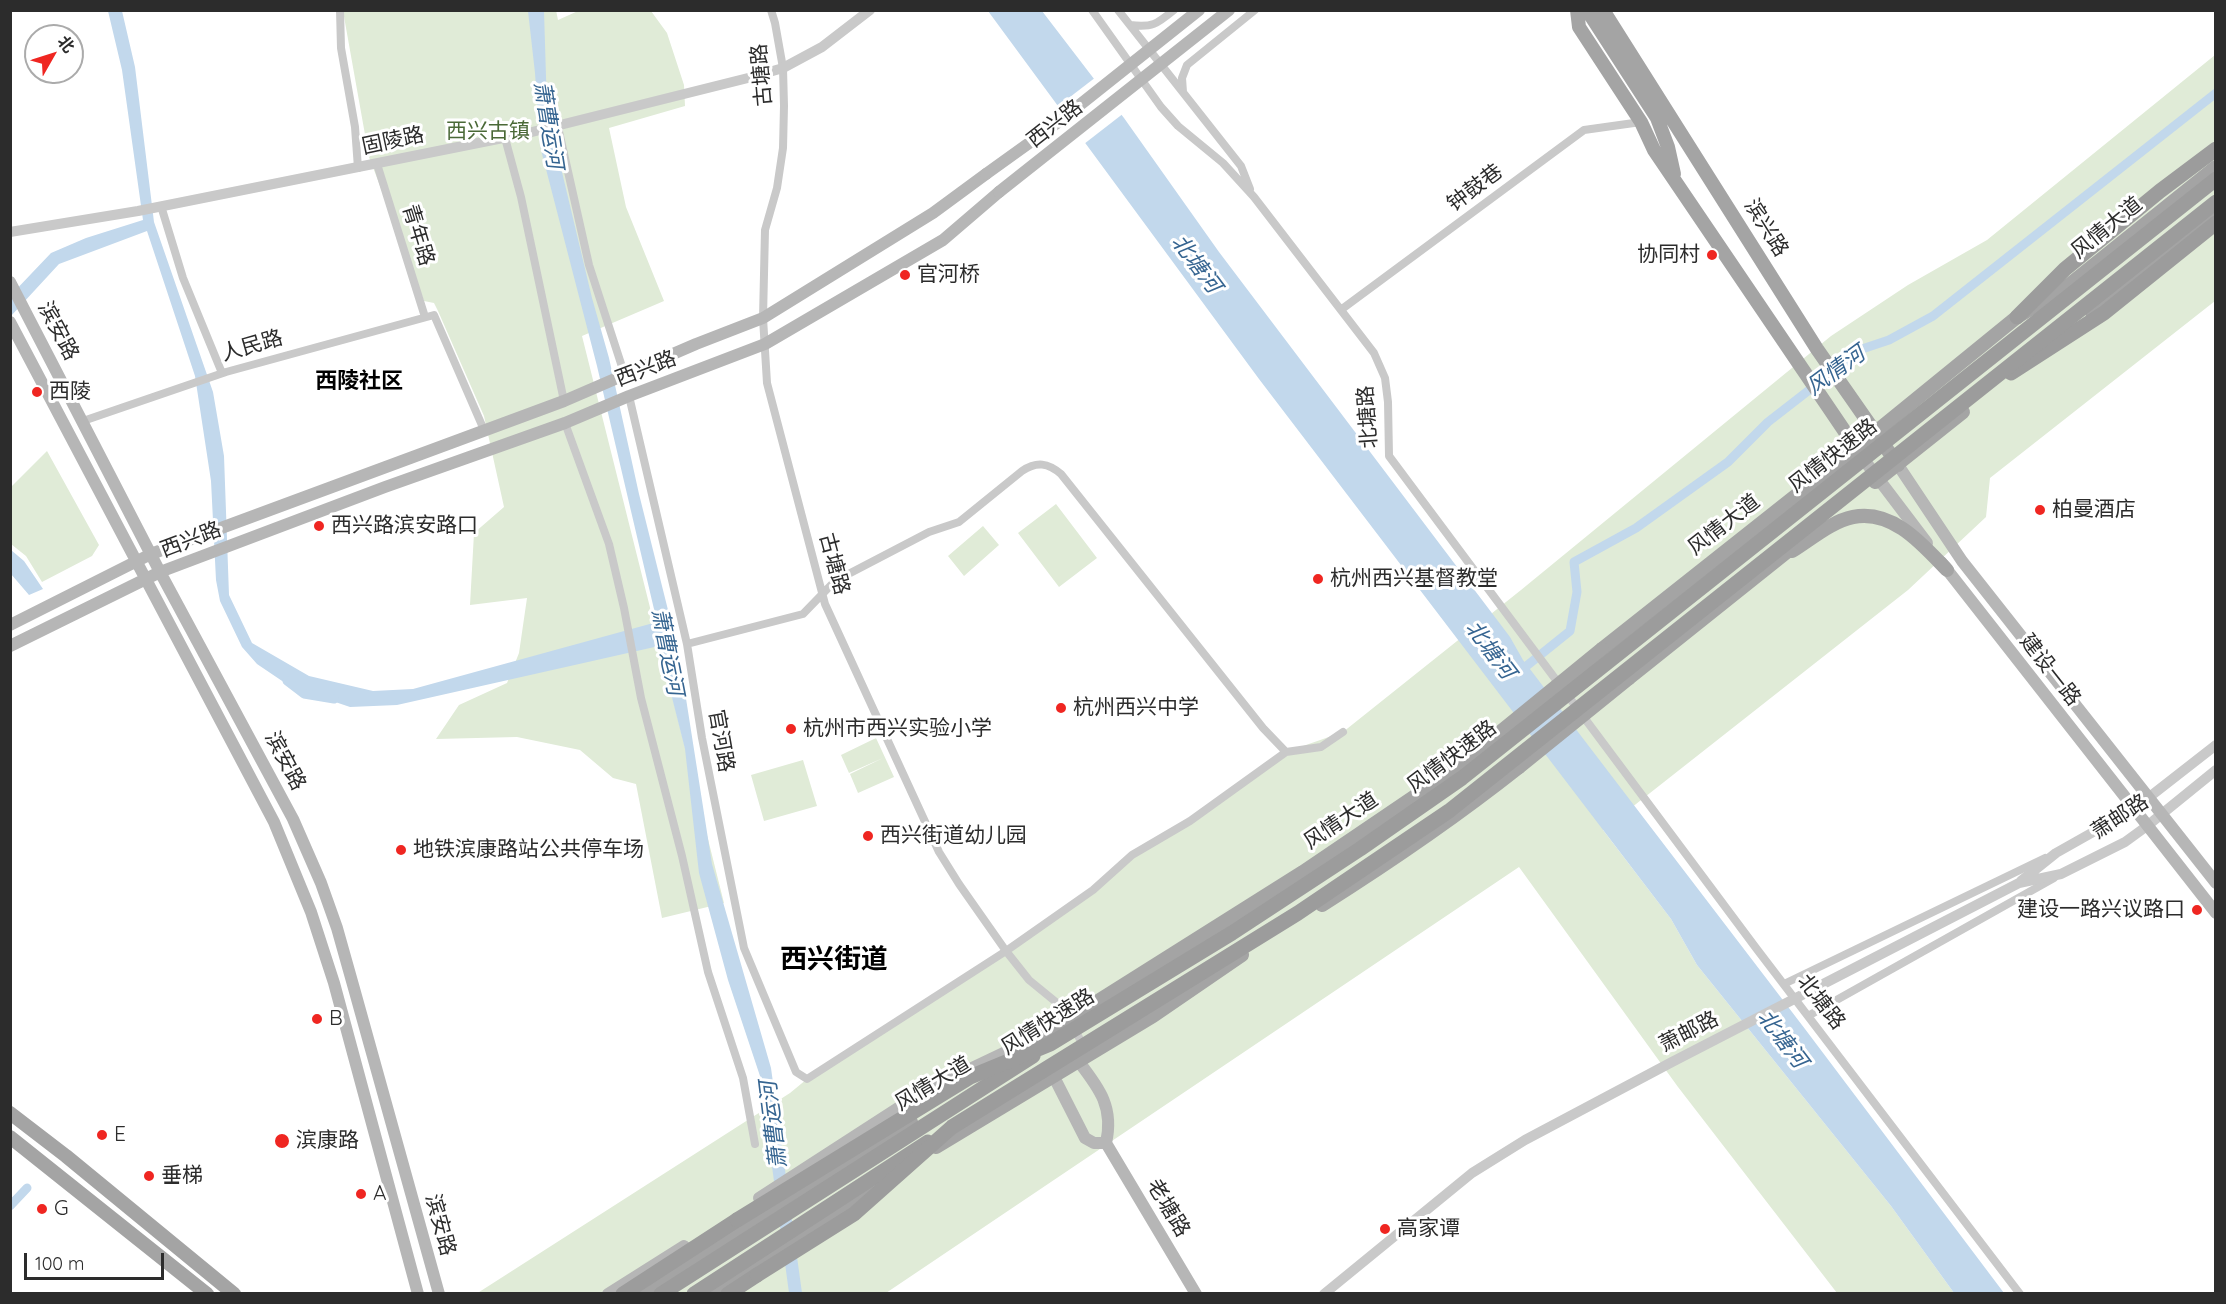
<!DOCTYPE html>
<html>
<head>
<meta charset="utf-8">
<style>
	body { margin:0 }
	#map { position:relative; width:2226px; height:1304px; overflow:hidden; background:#fff; font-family:Quicksand,"Noto Sans SC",sans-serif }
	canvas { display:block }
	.frame { position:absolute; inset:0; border:12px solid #2c2c2c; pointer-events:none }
	.north { position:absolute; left:24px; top:24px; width:60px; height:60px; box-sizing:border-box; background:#fff; border:2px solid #ababab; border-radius:50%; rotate:51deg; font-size:16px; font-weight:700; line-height:24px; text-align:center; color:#2c2c2c }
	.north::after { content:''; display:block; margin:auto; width:21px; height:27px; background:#ef2621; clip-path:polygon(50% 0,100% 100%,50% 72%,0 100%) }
	.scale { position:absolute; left:24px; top:1253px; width:140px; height:27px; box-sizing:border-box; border:3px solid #2c2c2c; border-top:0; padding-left:8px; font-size:18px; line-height:21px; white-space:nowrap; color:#2c2c2c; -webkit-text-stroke:4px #fff; paint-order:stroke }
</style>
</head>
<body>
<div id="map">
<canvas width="2226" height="1304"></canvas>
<div class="frame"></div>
<div class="north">北</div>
<div class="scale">100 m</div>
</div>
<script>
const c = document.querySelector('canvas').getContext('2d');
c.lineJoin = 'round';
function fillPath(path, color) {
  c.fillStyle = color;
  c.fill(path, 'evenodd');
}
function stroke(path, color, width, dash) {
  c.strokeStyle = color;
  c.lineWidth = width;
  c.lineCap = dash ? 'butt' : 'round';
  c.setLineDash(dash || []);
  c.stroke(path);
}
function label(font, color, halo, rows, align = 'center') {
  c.font = font + ' Quicksand,"Noto Sans SC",sans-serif';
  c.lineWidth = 6;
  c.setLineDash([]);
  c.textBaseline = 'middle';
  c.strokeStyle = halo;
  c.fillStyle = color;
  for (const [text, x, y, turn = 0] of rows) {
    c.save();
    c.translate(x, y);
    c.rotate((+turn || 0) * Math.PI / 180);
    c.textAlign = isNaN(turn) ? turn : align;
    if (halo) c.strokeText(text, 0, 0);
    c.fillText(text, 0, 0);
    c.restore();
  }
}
fillPath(new Path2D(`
	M556 10 558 20 578 11H651L667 33 684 85 685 106 609 128 626 207 664 301 582 336 724 903 662 918 636 784 613 778 580 750 517 737 436 739 459 705 507 683 519 653 527 598 470 605 474 533 504 507 484 416 438 311 434 303 424 301 369 157 343 11Z
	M2215 55V301L1990 478 1986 517 1908 590 1603 830 1671 919 1697 965 1891 1206 1954 1293H1837L1678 1087 1519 867 886 1293 476 1294 790 1093 807 1079 1093 890 1132 855 1190 821 1286 752 1343 732 1521 590 1831 336 1908 285 1987 240Z
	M47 451 99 545 92 556 42 582 26 556 11 544 10 488Z
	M1056 504 1097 558 1059 587 1018 533Z
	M983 526 999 545 964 576 948 556Z
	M876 738 894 777 858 793 850 774 883 758 849 773 841 755Z
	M803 760 817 806 764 821 751 775Z`), '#e0ebd7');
fillPath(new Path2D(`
	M108 11H122L135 67 154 222 213 392 224 456 229 595 252 643 309 676 373 691 413 689 657 622 597 366 540 146 535 73 528 11H544L547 109 592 298 609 358 639 494 679 654 712 864 771 1068 802 1293H789L769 1144 763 1085 728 980 699 873 685 749 659 646 397 705 350 707 291 687 257 664 242 647 220 601 216 580 211 481 195 376 147 231 59 264 11 316V295L51 253 86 238 143 220 122 70Z
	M988 11H1042L1124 118 1219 252 1510 637 1523 660 1805 1029 2004 1293H1954L1891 1206 1697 965 1671 919 1259 379Z
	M11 550 24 561 43 589 29 595 11 574Z`), '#c2d8ec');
fillPath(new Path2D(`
	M1096 77 1124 113 1084 144 1057 107Z`), '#fff');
stroke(new Path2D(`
	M1519 672 1570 631 1577 592 1574 562 1636 528 1728 462 1768 422 1862 349 1889 340 1933 316 2216 93
	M287 681 304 694 334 699
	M10 1206 27 1188`), '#c2d8ec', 9);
stroke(new Path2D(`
	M340 10 341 48 355 127 358 168
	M771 10 775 23 783 68 784 106 783 148 777 188 765 230 763 318 767 383 825 604 939 852 959 884 1006 951 1029 980 1062 1007 1082 1043 1081 1050
	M1092 10 1161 107 1178 126 1223 163 1254 197 1374 353 1385 378 1388 402 1389 456 1756 948 2020 1294
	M1118 10 1241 166 1250 189
	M1130 25C1152 28 1157 24 1174 10
	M1183 92 1182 78 1187 65 1255 10
	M558 127 589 265 625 376
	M505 138 521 197 564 401
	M377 164 425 317
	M161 206 183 278 222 373
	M1342 309 1584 130 1641 122
	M629 396 687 644 702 738 744 948 796 1072 807 1079 1006 951 1093 890 1132 855 1190 821 1286 752
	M83 421 226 372 434 315 484 430
	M565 423 609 544 624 608 641 698 682 856 708 972 743 1078 755 1144
	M687 644 803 614 835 581 929 532 959 522 1022 471C1037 461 1048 463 1061 474L1263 728 1286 752 1321 747 1343 732
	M1784 984 2045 858
	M1808 1016 2054 878`), '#c9c9c9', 8);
stroke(new Path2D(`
	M10 232 138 211 528 133 752 77 783 68 822 47 870 10
	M2021 881 2056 853 2134 809 2216 745
	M1324 1294 1472 1173 1525 1140 1672 1062 2019 883 2061 874 2125 842 2147 826 2216 770`), '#c9c9c9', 10);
stroke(new Path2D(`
	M10 282 160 572 293 819 321 883 337 928 355 992 439 1294
	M10 322 274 822 311 912 334 983 418 1294
	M1858 452 1927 543
	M1898 465 1962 561 2216 883
	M1941 562 2216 913
	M10 625 151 554 564 401 696 344 763 318 933 213 986 174
	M10 646 160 572 385 487 565 423 629 396 765 344 943 240 999 192
	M1054 1077 1085 1138 1094 1143H1106C1114 1108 1100 1089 1079 1062
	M1106 1143 1196 1294
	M759 1198 926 1090 1029 1041
	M608 1294 684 1246`), '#b6b6b6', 12);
stroke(new Path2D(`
	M1577 10 1579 27 1641 122 1654 150 1856 448
	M1587 10 1657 118 1668 147 1674 174
	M1603 10 1817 349 1898 465
	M2091 311 2216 214
	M1875 482 1963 412
	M1792 551C1810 540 1832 521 1853 517 1893 509 1923 545 1947 570
	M1602 649 1856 448 2017 317 2069 285 2216 167
	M1629 678 1798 543
	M1322 905C1390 862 1456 817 1519 767
	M1020 1052 1049 1032 1303 872 1449 773 1493 738
	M10 1113 66 1156 234 1294
	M10 1137 207 1294
	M936 1147 1153 1016 1242 955
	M644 1294 798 1193 911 1122
	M709 1294 879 1184`), '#a4a4a4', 14);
stroke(new Path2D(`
	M2017 317 2065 269 2160 191 2216 149
	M2011 373 2104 313 2216 223
	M623 1294 737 1220
	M661 1294 1033 1056
	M694 1294 928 1142
	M728 1294 757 1275`), '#9c9c9c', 15);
stroke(new Path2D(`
	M986 174 1057 123 1199 10
	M999 192 1229 10`), '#b6b6b6', 12);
stroke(new Path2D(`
	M1493 738 1602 649
	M1519 767 1629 678`), '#a4a4a4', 14);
stroke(new Path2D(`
	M737 1220 970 1077 1050 1044 1232 933 1360 849 1462 778 2216 179
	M757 1275 854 1214 952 1127 1298 913 1449 811 2216 202`), '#9c9c9c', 15);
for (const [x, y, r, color] of [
	[1712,255,6,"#ef2621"],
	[905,275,6,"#ef2621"],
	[37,392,6,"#ef2621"],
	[2040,510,6,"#ef2621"],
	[319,526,6,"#ef2621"],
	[1318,579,6,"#ef2621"],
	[1061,708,6,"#ef2621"],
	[791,729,6,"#ef2621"],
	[868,836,6,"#ef2621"],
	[401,850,6,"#ef2621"],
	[2197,910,6,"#ef2621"],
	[317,1019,6,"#ef2621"],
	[102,1135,6,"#ef2621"],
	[282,1141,8,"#ef2621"],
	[149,1176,6,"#ef2621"],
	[361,1194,6,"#ef2621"],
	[42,1209,6,"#ef2621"],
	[1385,1229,6,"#ef2621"]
]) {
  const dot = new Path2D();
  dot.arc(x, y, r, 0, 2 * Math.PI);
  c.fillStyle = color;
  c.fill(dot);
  stroke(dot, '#fff', 2);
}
label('21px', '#2c2c2c', '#fff', [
	["古塘路",762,75,-95],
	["西兴路",1055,124,-38],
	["固陵路",393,141,-12],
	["钟鼓巷",1475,188,-37],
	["滨兴路",1766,228,58],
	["风情大道",2107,228,-39],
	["青年路",418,235,73],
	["滨安路",58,331,62],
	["人民路",252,346,-16],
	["西兴路",646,369,-21],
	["北塘路",1368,417,-94],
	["风情快速路",1833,456,-38],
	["风情大道",1724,525,-38],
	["西兴路",191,540,-21],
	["古塘路",834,564,75],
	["建设一路",2050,670,52],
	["官河路",721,741,80],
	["风情快速路",1452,757,-37],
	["滨安路",285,761,62],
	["萧邮路",2120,817,-33],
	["风情大道",1341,821,-34],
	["北塘路",1821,1002,52],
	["风情快速路",1048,1022,-32],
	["萧邮路",1689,1032,-27],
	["风情大道",933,1084,-31],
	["老塘路",1168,1208,59],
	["滨安路",440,1225,75]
]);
label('21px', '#4a6937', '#fff', [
	["西兴古镇",488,132]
]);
label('21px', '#2c2c2c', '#fff', [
	["协同村",1700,255,"right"],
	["官河桥",917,275],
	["西陵",49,392],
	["柏曼酒店",2052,510],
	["西兴路滨安路口",331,526],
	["杭州西兴基督教堂",1330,579],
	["杭州西兴中学",1073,708],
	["杭州市西兴实验小学",803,729],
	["西兴街道幼儿园",880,836],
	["地铁滨康路站公共停车场",413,850],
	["建设一路兴议路口",2185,910,"right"],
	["B",329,1019],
	["E",114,1135],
	["滨康路",296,1141],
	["垂梯",161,1176],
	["A",373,1194],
	["G",54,1209],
	["高家谭",1397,1229]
], 'left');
label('italic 22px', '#366591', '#fff', [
	["萧曹运河",548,125,81],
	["北塘河",1196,264,53],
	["风情河",1836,371,-36],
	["北塘河",1490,650,53],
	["萧曹运河",667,652,79],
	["北塘河",1782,1039,53],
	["萧曹运河",774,1125,-97]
]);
label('bold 22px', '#000', '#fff', [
	["西陵社区",359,381]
]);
label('bold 27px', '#000', '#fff', [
	["西兴街道",834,960]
]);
</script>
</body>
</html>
